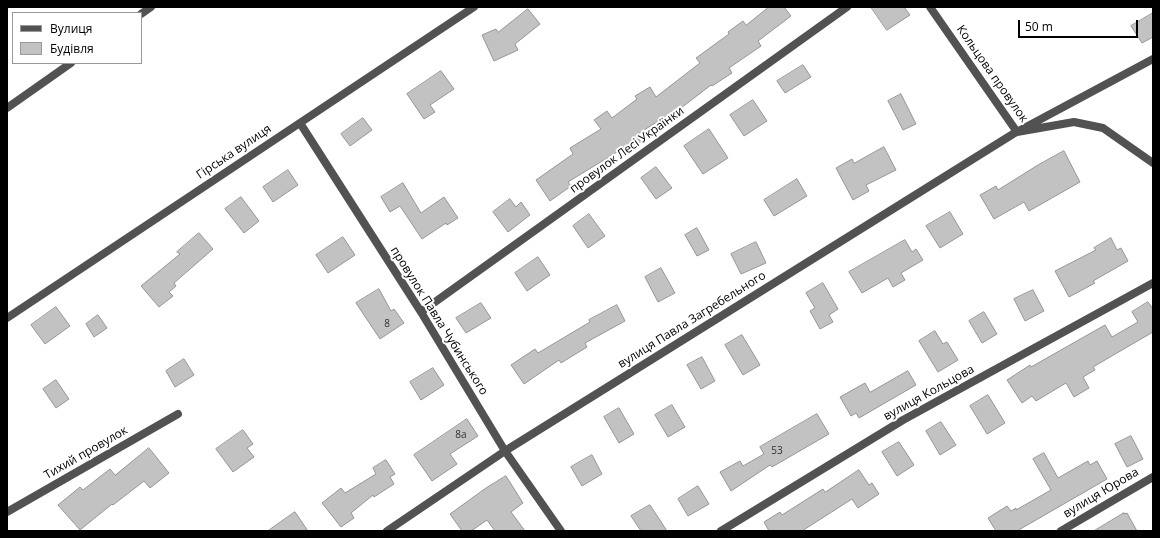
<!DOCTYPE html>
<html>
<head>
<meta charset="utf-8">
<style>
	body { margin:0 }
	#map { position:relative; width:1160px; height:538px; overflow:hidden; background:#fff; font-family:"Open Sans",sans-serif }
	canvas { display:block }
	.frame { position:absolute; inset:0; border:8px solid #000; pointer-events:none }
	.legend { position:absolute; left:12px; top:12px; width:130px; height:52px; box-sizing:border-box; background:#fff; border:1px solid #999; margin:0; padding:5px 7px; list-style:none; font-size:12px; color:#000 }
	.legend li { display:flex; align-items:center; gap:8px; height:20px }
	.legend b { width:20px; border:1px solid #999 }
	.scale { position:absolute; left:1018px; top:20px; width:120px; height:18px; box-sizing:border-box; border:2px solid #000; border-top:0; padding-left:5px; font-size:12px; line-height:14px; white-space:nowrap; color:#000; -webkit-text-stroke:3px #fff; paint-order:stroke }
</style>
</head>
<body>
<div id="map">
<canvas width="1160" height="538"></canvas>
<div class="frame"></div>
<ul class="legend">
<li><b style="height:5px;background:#525252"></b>Вулиця</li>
<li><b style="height:11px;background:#c2c2c2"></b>Будівля</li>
</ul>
<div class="scale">50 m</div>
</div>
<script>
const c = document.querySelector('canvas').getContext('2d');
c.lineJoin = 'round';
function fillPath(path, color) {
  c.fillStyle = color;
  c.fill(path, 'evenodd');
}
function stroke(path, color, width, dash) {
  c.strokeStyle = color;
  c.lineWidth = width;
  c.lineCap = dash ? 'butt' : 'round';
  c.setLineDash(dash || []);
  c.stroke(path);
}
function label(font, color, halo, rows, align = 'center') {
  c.font = font + ' "Open Sans",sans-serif';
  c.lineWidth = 4;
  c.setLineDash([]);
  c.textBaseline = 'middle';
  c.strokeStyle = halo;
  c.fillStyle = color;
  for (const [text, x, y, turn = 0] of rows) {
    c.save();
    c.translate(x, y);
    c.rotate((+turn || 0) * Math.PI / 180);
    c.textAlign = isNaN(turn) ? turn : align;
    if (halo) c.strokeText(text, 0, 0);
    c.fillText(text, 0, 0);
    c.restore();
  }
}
const building = new Path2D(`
	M769 7H784L791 16 758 41 761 46 729 68 732 73 712 86 711 85 681 108V107L636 135 641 142 620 157 617 152 568 182 571 186 550 201 536 180 573 154 570 148 601 129 594 120 607 111 612 118 637 99 635 96 650 87 656 97 700 63 696 58 729 34 728 32 743 21 746 25Z
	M871 7H904L910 15 887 30Z
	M528 9 540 24 515 44 518 50 494 61 482 35 496 29 498 32Z
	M1153 13V37L1142 43 1131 26Z
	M803 65 811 77 785 93 777 81Z
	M441 71 454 89 430 105 435 112 424 119 407 94Z
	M901 94 916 124 903 130 888 101Z
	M753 100 767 121 744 136 730 115Z
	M363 118 372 130 350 146 341 134Z
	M709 129 728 158 703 174 684 146Z
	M884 147 896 170 866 185 869 191 853 200 836 168 852 159 854 163Z
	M1064 151 1080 182 1029 211 1024 202 994 219 980 195 996 186 998 190 1038 165Z
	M656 167 672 188 656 199 641 178Z
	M288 170 298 185 273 202 263 187Z
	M797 179 807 196 774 216 764 200Z
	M403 183 421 213 444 197 458 218 447 225 446 223 422 239 400 206 390 212 381 197Z
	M241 197 259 221 244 233 225 209Z
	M510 199 516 207 521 202 530 215 508 232 493 212Z
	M950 212 963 234 940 248 926 226Z
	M589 214 605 236 588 248 573 226Z
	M697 228 709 250 697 256 685 235Z
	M199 233 213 249 174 283 176 286 169 292 173 296 159 307 141 286 180 254 177 252Z
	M343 237 355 255 328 273 316 255Z
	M1111 238 1117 250 1121 248 1128 261 1093 281 1095 283 1069 297 1055 271 1096 250 1094 248Z
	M905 240 912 252 916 249 923 260 901 273 905 280 893 287 888 278 862 293 849 272Z
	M756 242 766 263 741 274 731 254Z
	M538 257 550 275 527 291 515 273Z
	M661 268 675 293 658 302 645 277Z
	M823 283 838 309 829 315 833 322 820 329 810 311 815 308 806 293Z
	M379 289 391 311 394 309 404 323 380 339 356 303Z
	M1033 290 1044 311 1025 321 1014 299Z
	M1148 302 1153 309V332L1093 367 1095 370 1083 377 1089 388 1074 397 1066 383 1036 401 1032 396 1022 403 1007 380 1030 365 1031 367 1105 325 1112 337 1138 322 1132 312Z
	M481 303 491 318 466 333 456 318Z
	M617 305 625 321 585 343 587 347 561 363 559 360 524 384 511 365 535 349 538 353 590 322 589 320Z
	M56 307 70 326 45 344 31 325Z
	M984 312 997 334 982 343 969 321Z
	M98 315 107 328 94 337 86 324Z
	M935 331 943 344 947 342 958 360 938 372 919 341Z
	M742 335 760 365 743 375 725 345Z
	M702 357 715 381 701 389 687 365Z
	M184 359 194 375 175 387 166 371Z
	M433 368 444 385 421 400 410 382Z
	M908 371 916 385 859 418 856 413 851 416 840 397 865 383 870 392Z
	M56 380 69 399 56 408 43 389Z
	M988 395 1005 423 987 434 970 406Z
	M672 405 685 427 668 437 655 415Z
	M619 408 634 434 619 443 604 417Z
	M817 414 829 434 772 467 770 465 731 491 720 472 740 461 743 466 764 454 760 447Z
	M467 419 478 436 450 454 457 464 432 481 414 455Z
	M941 422 956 445 940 455 926 431Z
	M243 430 253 444 247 448 254 457 233 472 216 449Z
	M1131 436 1143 459 1127 467 1115 444Z
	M899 442 914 465 897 476 882 452Z
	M149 448 169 473 150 488 144 481 113 505 112 504 80 530 58 505 80 487 83 490 110 469 115 475Z
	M1044 453 1058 478 1088 461 1090 465 1097 461 1107 479 1017 531H996L988 518 1007 506 1011 511 1016 508V510L1051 490 1033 459Z
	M592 455 602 474 582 486 571 467Z
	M386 460 395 474 390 477 394 484 374 497 373 495 351 513 354 518 341 527 322 503 341 488 345 493 376 474 373 468Z
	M859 470 869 485 872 483 879 494 858 508 852 499 802 531H769L764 522 780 512 782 515 823 489 825 492Z
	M506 476 523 503 511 512 525 531H495L487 520 471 531H462L450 514 486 488Z
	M698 486 709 504 688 516 678 499Z
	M650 505 667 531H641L631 516Z
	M295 512 308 531H268Z
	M1124 513V514L1127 513 1137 531H1094Z`);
fillPath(building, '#c2c2c2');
stroke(building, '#969696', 1);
stroke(new Path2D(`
	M930 7 1017 132 1074 122 1103 128 1153 163
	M141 14 151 7
	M7 108 71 63
	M300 123 421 312 505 451 561 531
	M421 312 847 7
	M7 318 474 7
	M7 512 178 414
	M387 531 505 451 1013 134 1153 59
	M721 531 903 420 1153 283
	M1061 531 1153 477`), '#525252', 8);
label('10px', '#303030', null, [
	["8",387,324],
	["8а",461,435],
	["53",777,451]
]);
label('12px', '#000', '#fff', [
	["Кольцова провулок",992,74,55],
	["провулок Лесі Українки",627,150,-36],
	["Гірська вулиця",234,152,-34],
	["вулиця Павла Загребельного",692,320,-32],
	["провулок Павла Чубинського",439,321,58],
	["вулиця Кольцова",929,393,-29],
	["Тихий провулок",86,453,-30],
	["вулиця Юрова",1101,493,-31]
]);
</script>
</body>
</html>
